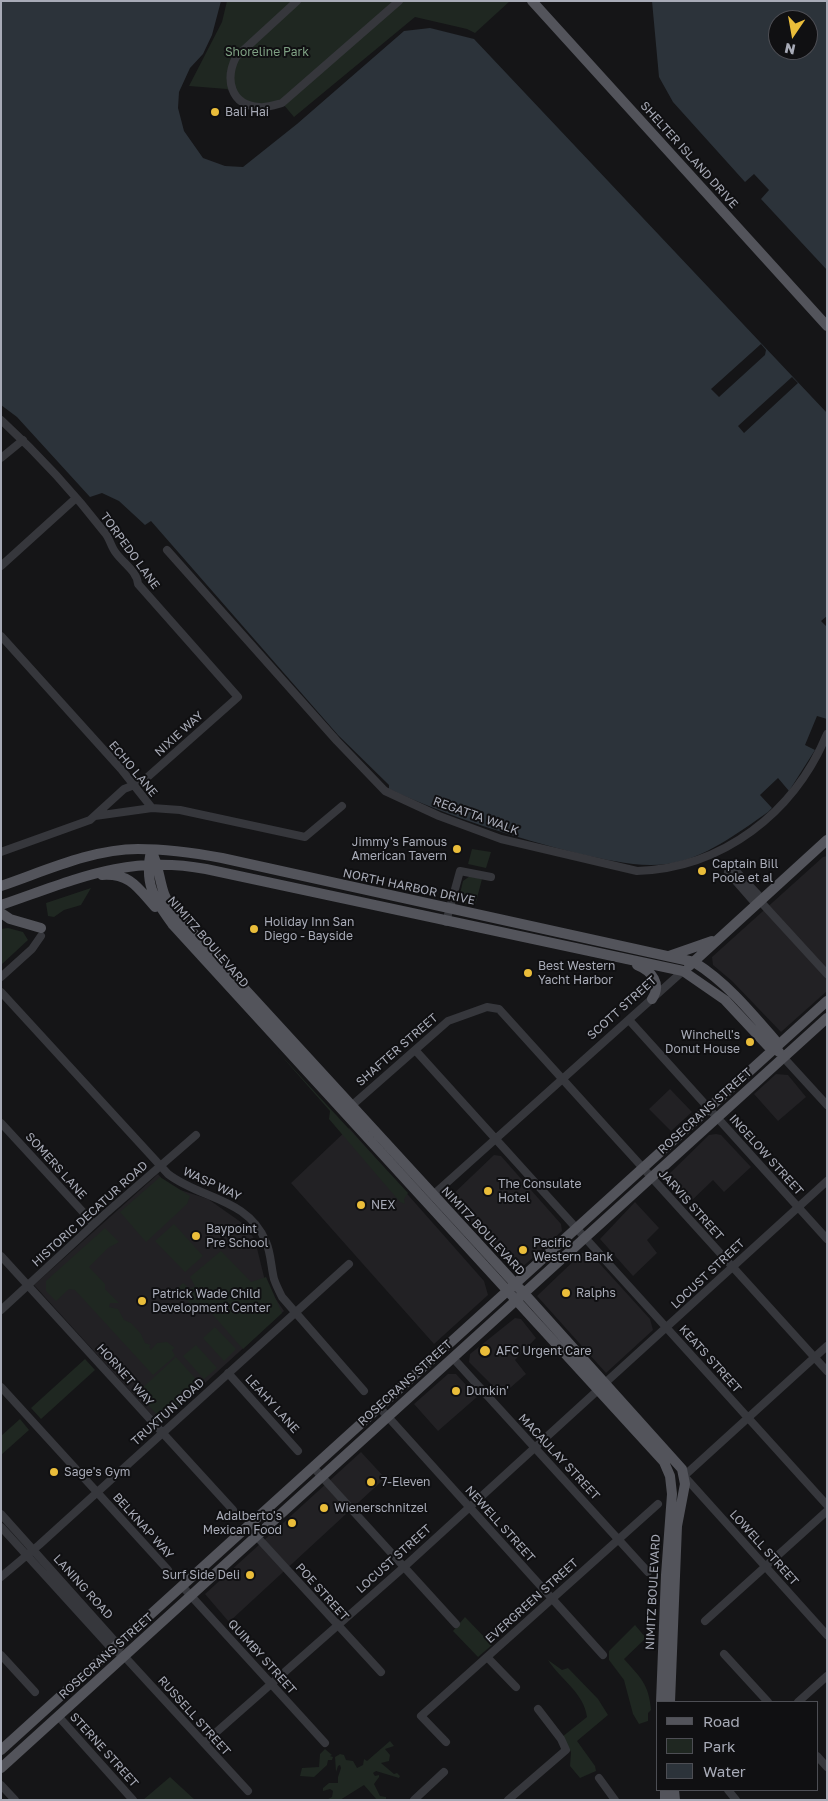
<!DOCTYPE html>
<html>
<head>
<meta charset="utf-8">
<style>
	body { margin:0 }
	#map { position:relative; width:828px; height:1801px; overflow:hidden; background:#151517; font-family:"Golos Text",sans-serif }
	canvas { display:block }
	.frame { position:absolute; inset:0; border:2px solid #a8abb7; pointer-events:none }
	.legend { position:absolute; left:656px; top:1701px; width:162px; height:90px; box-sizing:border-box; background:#101012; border:1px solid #4d4e54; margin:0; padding:6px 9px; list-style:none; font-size:15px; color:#a8abb7 }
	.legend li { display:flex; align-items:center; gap:10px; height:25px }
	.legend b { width:25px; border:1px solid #4d4e54 }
	.north { position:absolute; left:768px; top:10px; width:50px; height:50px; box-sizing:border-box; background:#101012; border:1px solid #4d4e54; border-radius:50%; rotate:192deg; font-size:14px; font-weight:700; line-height:20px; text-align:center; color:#a8abb7 }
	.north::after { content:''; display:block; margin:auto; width:18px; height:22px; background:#eabd3a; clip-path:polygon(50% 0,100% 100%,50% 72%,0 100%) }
</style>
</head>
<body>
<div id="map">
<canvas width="828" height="1801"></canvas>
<div class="frame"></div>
<ul class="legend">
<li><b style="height:6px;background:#53545b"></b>Road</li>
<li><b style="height:14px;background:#1f2721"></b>Park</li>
<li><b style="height:14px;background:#2c333a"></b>Water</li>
</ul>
<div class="north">N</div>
</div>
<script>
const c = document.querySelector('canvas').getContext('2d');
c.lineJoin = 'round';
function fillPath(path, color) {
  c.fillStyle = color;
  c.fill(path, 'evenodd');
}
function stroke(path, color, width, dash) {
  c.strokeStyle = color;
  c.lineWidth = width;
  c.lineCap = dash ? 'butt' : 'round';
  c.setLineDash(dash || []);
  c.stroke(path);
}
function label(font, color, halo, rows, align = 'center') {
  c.font = font + ' "Golos Text",sans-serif';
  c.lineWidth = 4;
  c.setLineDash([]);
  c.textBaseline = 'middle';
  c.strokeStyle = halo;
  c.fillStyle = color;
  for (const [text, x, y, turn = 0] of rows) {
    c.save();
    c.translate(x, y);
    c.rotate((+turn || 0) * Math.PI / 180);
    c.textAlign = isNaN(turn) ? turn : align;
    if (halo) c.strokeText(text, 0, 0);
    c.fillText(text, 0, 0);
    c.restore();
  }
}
fillPath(new Path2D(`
	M827 856V991L781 1032 732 981 713 965 712 957 823 857Z
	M776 1074 788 1075 806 1097 778 1121 754 1094Z
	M670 1089 692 1112 671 1131 649 1109Z
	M349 1128 484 1281 488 1295 434 1344 291 1183Z
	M716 1134 721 1135 751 1167 724 1192 713 1180 687 1205 669 1186 668 1175 709 1135Z
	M494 1155 501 1156 561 1224 562 1231 517 1272 449 1198Z
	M158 1174 168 1186 208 1199 245 1225 255 1240 266 1285 284 1311 160 1424 34 1285Z
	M635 1202 659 1228 647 1240 657 1253 633 1276 600 1239Z
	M582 1253H590L650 1319 653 1330 606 1373 537 1296Z
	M515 1318 521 1319 536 1338 515 1360 526 1374 502 1395 469 1362 470 1354Z
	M448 1374H456L477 1397 438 1431 414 1404Z
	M361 1452 385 1478 229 1622 205 1594Z`), '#222124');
fillPath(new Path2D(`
	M227 1H510L475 33 467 29 415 17 294 117 283 104 255 107 227 89 189 86 222 22Z
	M472 849 491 852 486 868 468 864Z
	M470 876 482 879 475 906 465 904 459 898 463 881Z
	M91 888 81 905 64 910 54 917 48 916 46 903Z
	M8 928 23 932 28 940 1 965V929Z
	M278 1052 408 1193 404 1199 405 1204 400 1202 329 1119 330 1111Z
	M160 1177 190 1196 187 1204 146 1242 120 1212Z
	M174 1224 203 1256 185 1272 155 1241Z
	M105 1228 119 1242 108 1248 89 1267 105 1284V1289L119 1303H110L109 1307 118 1309 124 1320 131 1323 141 1334 145 1343 151 1345 149 1347 151 1350 157 1343 167 1342 175 1348 172 1350 175 1356 153 1375 75 1290 69 1289 56 1301 46 1291V1281Z
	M221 1251 251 1282 266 1277 282 1313 243 1349 206 1307 199 1313 177 1289 183 1283 190 1289 195 1286 190 1277Z
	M215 1327 236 1349 224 1361 203 1338Z
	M196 1345 217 1368 204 1379 183 1356Z
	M176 1357 202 1386 165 1420H162L137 1393Z
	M85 1359 95 1370 41 1419 31 1408Z
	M20 1419 29 1430 1 1455V1436Z
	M465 1617 492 1645 478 1657 453 1631Z
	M635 1625 646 1638 624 1659C640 1677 649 1684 651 1710L648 1713V1721L639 1724 633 1714 624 1680 609 1660V1651Z
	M548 1660 562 1670 568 1668 598 1699 608 1715 577 1741 595 1766 596 1771 580 1778 570 1766 571 1752 562 1737 587 1717C584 1693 561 1680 548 1660Z
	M390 1741 394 1746 385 1749 390 1755 389 1761 381 1763 394 1774 397 1773 400 1776 399 1778 376 1771 373 1773 375 1776 379 1775V1777L374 1784 380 1796 386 1797V1800H377L364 1785 340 1800H326L332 1797 333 1791 330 1789 323 1791V1788L329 1783H338V1777L341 1768 340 1765 338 1766 336 1772 335 1757 340 1754 344 1755 346 1760 353 1761 357 1768 363 1765 364 1759 367 1761Z
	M325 1749 332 1755 330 1756 333 1757 332 1760H328L327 1765 314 1777 300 1776 302 1768 319 1767 320 1754Z
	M170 1777 195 1800H143Z`), '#1f2721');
fillPath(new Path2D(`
	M1 1H221L212 35 203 54 190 68 179 92 178 108 184 131 203 158 225 166 243 167 297 124 404 31 430 28 474 39 827 413V616L821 621 827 627V719L817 716 805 745 815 750 789 791 778 778 760 795 772 808 768 812C738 833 704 859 667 864 638 868 609 860 580 854 515 838 450 817 389 789V785L338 735 151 521 145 525 119 501 102 493 90 497 17 417 1 405Z
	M652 1H827V270L761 199 769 190 754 174 745 182 673 102 659 77ZM778 20H808V50H778Z`), '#2c333a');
fillPath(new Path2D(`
	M761 344 766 350 765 355 719 397 711 389Z
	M792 377 798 383 744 433 738 426Z`), '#151517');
stroke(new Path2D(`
	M297 1 236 57C225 79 230 105 259 107 267 108 275 105 282 103L399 1
	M1 420C38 454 74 493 105 533 110 539 111 547 116 553 123 563 137 571 138 584L238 697 142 782 124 789 90 820 1 852
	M1 458 23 440
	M167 550 337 741 385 791 439 816 501 839 637 871C723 868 794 813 827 734
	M1 566 75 499
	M1 636 121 769 152 808 180 810 305 837 342 806
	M95 816 152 808
	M733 868 762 899
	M728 872 756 904
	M760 901 827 974
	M446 922 460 871 491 877
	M1 977 32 949 41 936
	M1 992 168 1174C200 1199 248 1198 266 1242 271 1253 271 1267 274 1279 276 1285 279 1291 282 1297L364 1391
	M629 1020 827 1239
	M416 1051 827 1505
	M783 1057 827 1105
	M349 1108 448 1021 487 1007 499 1009 827 1371
	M1 1123 94 1224
	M433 1195 683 971
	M1 1256 233 1510
	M1 1310 105 1214 196 1135
	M827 1346 684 1476 827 1635
	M453 1358 648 1572
	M228 1373 298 1451
	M605 1383 827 1181
	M1 1387 168 1570
	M380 1408 603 1655
	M313 1467 456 1624
	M1 1514 120 1647
	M1 1527 112 1649 124 1656 248 1791
	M248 1527 381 1672
	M1 1577 39 1545 349 1264
	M182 1586 325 1743
	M705 1621 827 1511
	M724 1654 768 1702
	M1 1655 35 1692
	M487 1657 516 1687
	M798 1702 827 1676
	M58 1716 133 1800
	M446 1742 421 1716 658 1504
	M204 1743 404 1567 598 1390
	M817 1756 827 1767
	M599 1778 615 1800
	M1 1785 15 1800
	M728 1790 736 1800
	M414 1800 444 1772
	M508 1800 566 1750 561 1739 538 1709`), '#36373c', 8);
stroke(new Path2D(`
	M532 1 827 326
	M151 850C162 871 158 892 174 912L530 1300 682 1469 685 1484 677 1526 670 1702
	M151 850C144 885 154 898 173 925L664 1462 670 1476 672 1494 666 1575 661 1702
	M102 875C130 873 138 888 155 907
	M1 886C45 871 92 849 138 849 166 849 195 853 222 858L694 962C726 982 750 1011 775 1040V1048
	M1 905C74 880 127 854 206 869L683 971 725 1000 768 1046 775 1048 779 1052
	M1 913 10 919 41 928
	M669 956 712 941
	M637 965C652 971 662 984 652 999
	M689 966 827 840
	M1 1750 827 1001
	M1 1768 827 1018
	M665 1790V1800
	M674 1790 675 1800`), '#53545b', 10);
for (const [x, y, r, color] of [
	[215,112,5,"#eabd3a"],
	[457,849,5,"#eabd3a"],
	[702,871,5,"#eabd3a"],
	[254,929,5,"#eabd3a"],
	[528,973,5,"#eabd3a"],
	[750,1042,5,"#eabd3a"],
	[488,1191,5,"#eabd3a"],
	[361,1205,5,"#eabd3a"],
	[196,1236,5,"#eabd3a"],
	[523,1250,5,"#eabd3a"],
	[566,1293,5,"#eabd3a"],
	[142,1301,5,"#eabd3a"],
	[485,1351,6,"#eabd3a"],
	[456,1391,5,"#eabd3a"],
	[54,1472,5,"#eabd3a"],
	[371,1482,5,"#eabd3a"],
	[324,1508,5,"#eabd3a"],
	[292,1523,5,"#eabd3a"],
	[250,1575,5,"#eabd3a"]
]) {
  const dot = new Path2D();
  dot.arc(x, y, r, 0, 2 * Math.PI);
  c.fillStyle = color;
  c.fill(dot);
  stroke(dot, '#101012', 2);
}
label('12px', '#7fa184', '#101012', [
	["Shoreline Park",267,52]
]);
label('12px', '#a8abb7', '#101012', [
	["Bali Hai",225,112],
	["Jimmy's Famous",447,842,"right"],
	["American Tavern",447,856,"right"],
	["Captain Bill",712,864],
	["Poole et al",712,878],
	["Holiday Inn San",264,922],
	["Diego - Bayside",264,936],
	["Best Western",538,966],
	["Yacht Harbor",538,980],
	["Winchell's",740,1035,"right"],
	["Donut House",740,1049,"right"],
	["The Consulate",498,1184],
	["Hotel",498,1198],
	["NEX",371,1205],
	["Baypoint",206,1229],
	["Pre School",206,1243],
	["Pacific",533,1243],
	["Western Bank",533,1257],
	["Ralphs",576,1293],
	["Patrick Wade Child",152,1294],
	["Development Center",152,1308],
	["AFC Urgent Care",496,1351],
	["Dunkin'",466,1391],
	["Sage's Gym",64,1472],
	["7-Eleven",381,1482],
	["Wienerschnitzel",334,1508],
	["Adalberto's",282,1516,"right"],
	["Mexican Food",282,1530,"right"],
	["Surf Side Deli",240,1575,"right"]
], 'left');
label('12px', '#a8abb7', '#101012', [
	["SHELTER ISLAND DRIVE",689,155,48],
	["TORPEDO LANE",130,551,54],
	["NIXIE WAY",179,734,-42],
	["ECHO LANE",133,769,50],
	["REGATTA WALK",476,816,20],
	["NORTH HARBOR DRIVE",409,887,12],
	["NIMITZ BOULEVARD",208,942,49],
	["SCOTT STREET",622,1008,-42],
	["SHAFTER STREET",397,1050,-41],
	["ROSECRANS STREET",705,1111,-42],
	["INGELOW STREET",766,1155,48],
	["SOMERS LANE",56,1166,48],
	["WASP WAY",212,1184,25],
	["JARVIS STREET",691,1205,48],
	["HISTORIC DECATUR ROAD",90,1214,-42],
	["NIMITZ BOULEVARD",483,1231,47],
	["LOCUST STREET",708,1274,-43],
	["KEATS STREET",710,1359,48],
	["HORNET WAY",125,1375,48],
	["ROSECRANS STREET",405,1383,-42],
	["LEAHY LANE",272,1404,48],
	["TRUXTUN ROAD",168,1412,-42],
	["MACAULAY STREET",559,1457,47],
	["NEWELL STREET",500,1524,48],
	["BELKNAP WAY",143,1526,48],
	["LOWELL STREET",764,1548,48],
	["LOCUST STREET",394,1559,-42],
	["LANING ROAD",83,1587,48],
	["POE STREET",322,1592,48],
	["NIMITZ BOULEVARD",653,1592,-87],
	["EVERGREEN STREET",532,1601,-42],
	["ROSECRANS STREET",106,1656,-42],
	["QUIMBY STREET",262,1657,48],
	["RUSSELL STREET",194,1716,48],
	["STERNE STREET",104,1750,48]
]);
</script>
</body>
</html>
